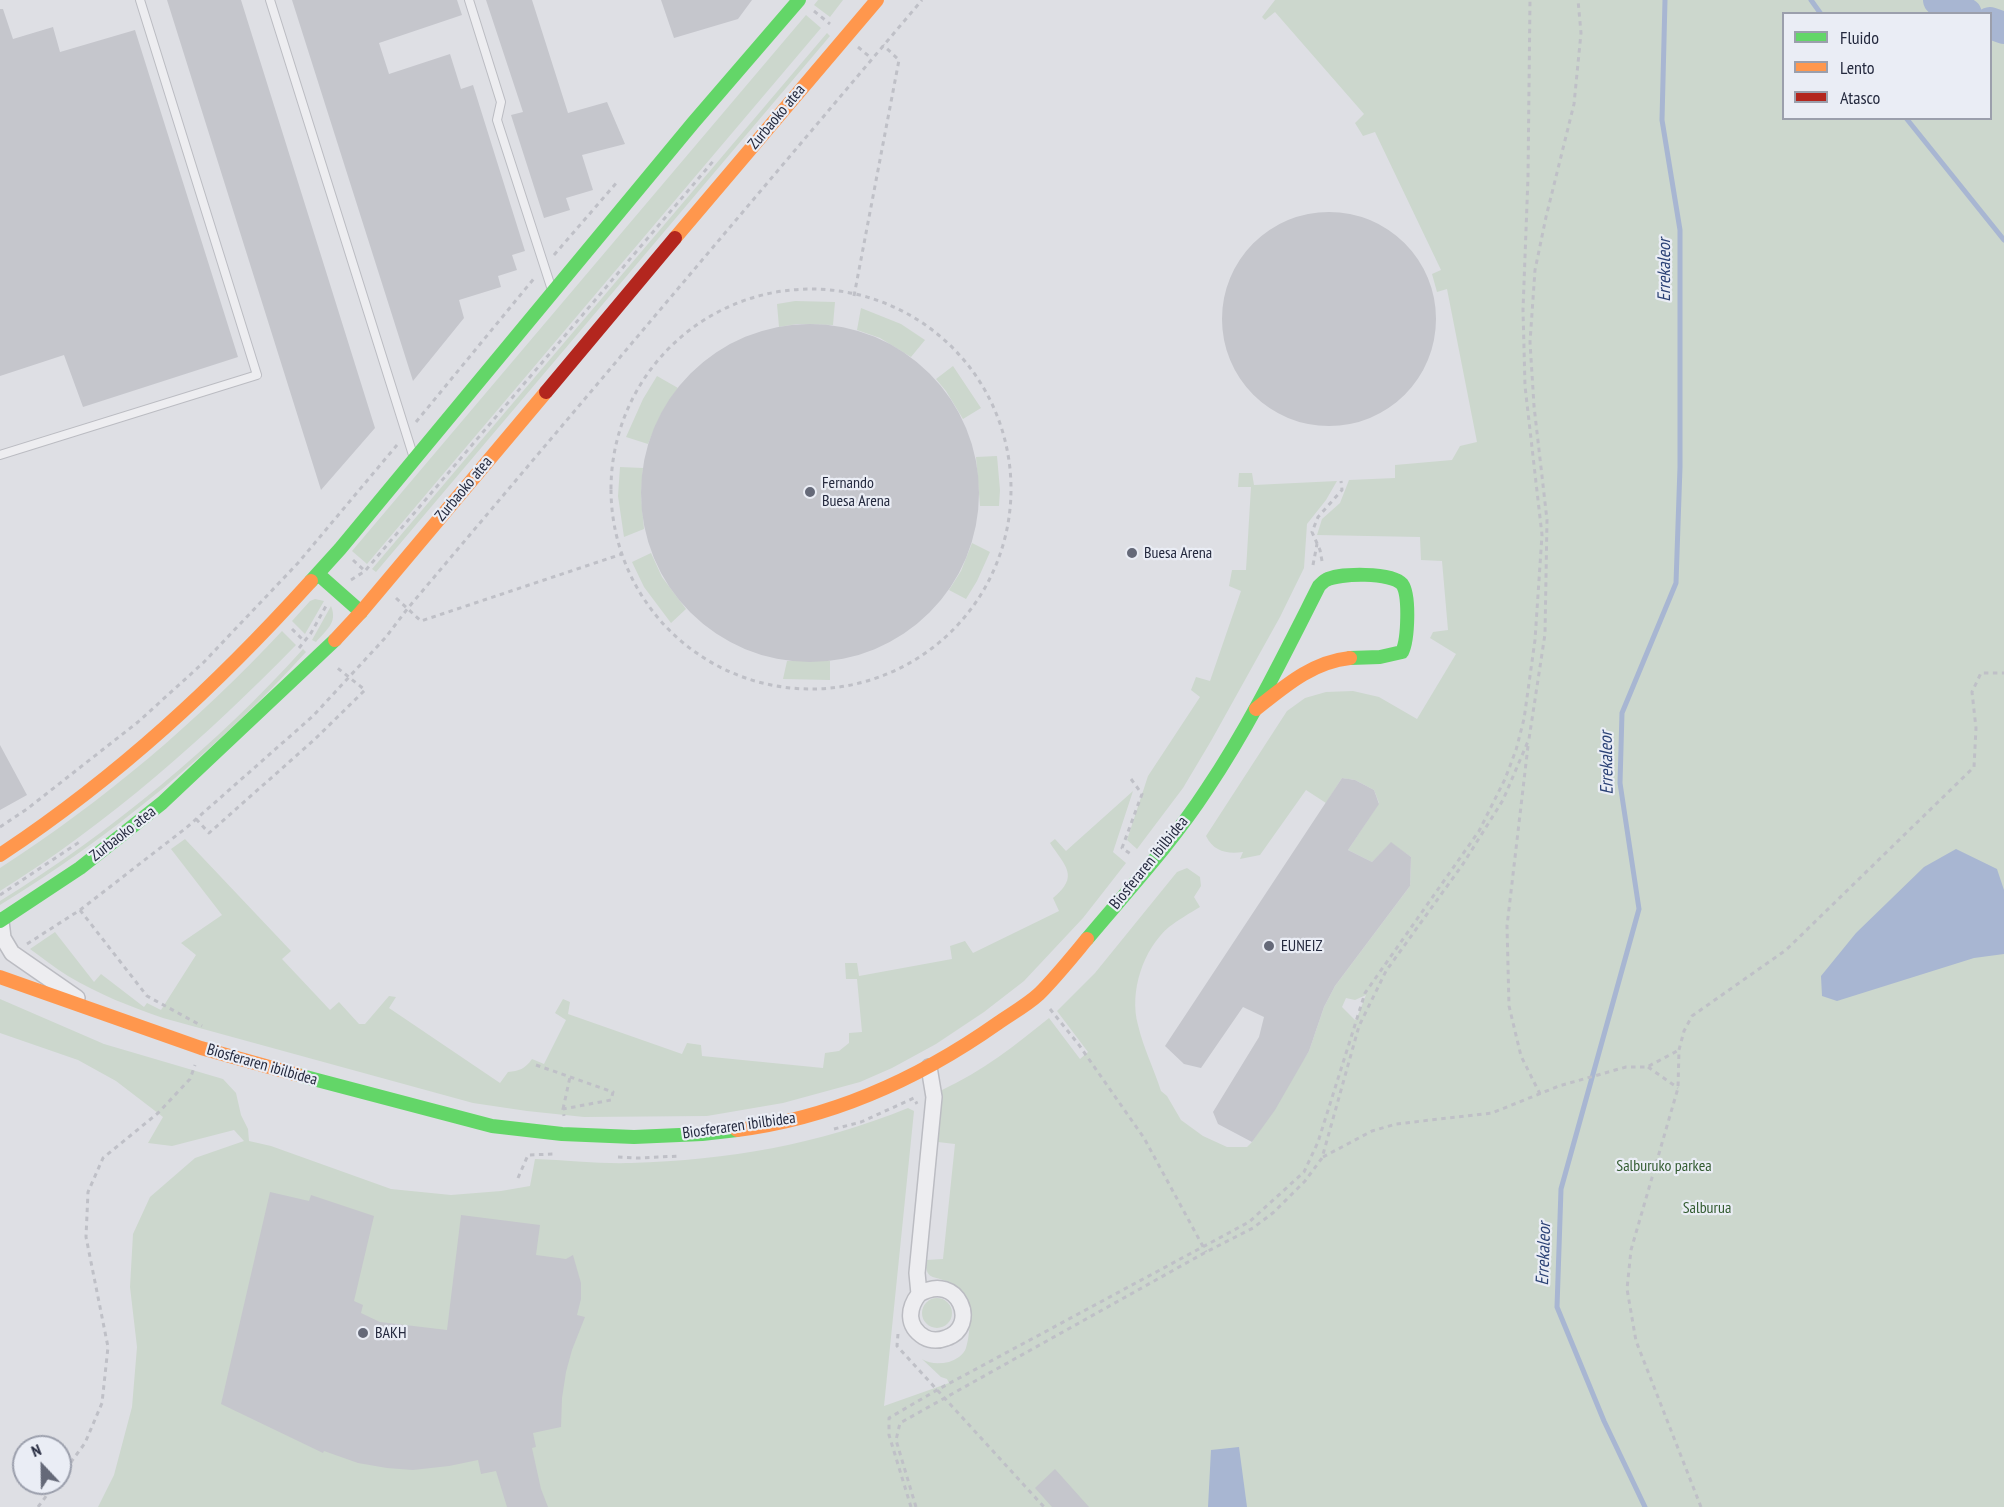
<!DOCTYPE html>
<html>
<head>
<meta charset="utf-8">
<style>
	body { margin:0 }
	#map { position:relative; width:2004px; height:1507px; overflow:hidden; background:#dedfe4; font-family:"PT Sans Narrow",sans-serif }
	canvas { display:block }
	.legend { position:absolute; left:1782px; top:12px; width:210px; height:108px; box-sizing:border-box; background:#eaedf5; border:2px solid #9b9fac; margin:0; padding:8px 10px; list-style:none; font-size:18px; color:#24293e }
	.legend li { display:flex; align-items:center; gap:12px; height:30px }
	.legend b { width:30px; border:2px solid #9b9fac }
	.north { position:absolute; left:12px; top:1435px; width:60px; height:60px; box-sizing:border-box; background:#eaedf5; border:2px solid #9b9fac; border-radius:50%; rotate:338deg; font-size:16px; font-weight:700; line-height:24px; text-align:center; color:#24293e }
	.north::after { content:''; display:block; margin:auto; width:21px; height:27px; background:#656978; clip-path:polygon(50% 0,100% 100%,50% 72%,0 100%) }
</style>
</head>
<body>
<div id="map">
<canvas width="2004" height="1507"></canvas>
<ul class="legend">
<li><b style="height:8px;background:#63d668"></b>Fluido</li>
<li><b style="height:8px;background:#ff974d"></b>Lento</li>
<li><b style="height:8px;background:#b3261e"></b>Atasco</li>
</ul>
<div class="north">N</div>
</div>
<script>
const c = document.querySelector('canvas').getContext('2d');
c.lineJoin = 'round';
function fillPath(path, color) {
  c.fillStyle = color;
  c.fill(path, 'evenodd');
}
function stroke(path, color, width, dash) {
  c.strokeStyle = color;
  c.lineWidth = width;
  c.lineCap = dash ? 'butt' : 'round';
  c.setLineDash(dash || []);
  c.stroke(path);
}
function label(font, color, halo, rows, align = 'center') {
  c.font = font + ' "PT Sans Narrow",sans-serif';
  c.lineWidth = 4.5;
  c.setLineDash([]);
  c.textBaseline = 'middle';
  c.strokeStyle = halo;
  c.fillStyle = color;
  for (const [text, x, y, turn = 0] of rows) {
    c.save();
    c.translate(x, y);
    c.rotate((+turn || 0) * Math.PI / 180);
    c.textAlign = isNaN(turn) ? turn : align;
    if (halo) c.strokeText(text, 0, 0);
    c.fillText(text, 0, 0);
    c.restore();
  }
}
fillPath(new Path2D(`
	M818 0H843L830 17 814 5Z
	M1275 0H2004V1507H98L114 1475 132 1407 137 1347 130 1287 133 1234 150 1197 195 1158 244 1141 234 1130 172 1146 148 1143 163 1117 116 1081 78 1060 0 1033V999L104 1044 223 1079 236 1093 241 1115 248 1129 249 1141 271 1146 391 1189 451 1195 501 1191 530 1186 535 1159C567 1160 599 1164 631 1163 729 1160 817 1145 908 1108L914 1111 884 1406 949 1383 947 1379 941 1377 922 1359C930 1364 939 1364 949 1362 955 1360 964 1355 966 1348 970 1336 972 1308 966 1298 962 1292 955 1285 948 1282 934 1275 925 1281 926 1260L943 1259 955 1144 938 1142 942 1090C981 1072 1016 1045 1049 1018L1080 1059 1088 1052 1057 1011 1095 973 1177 872 1187 868 1200 877 1201 886 1194 897 1200 907C1190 913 1178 920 1169 927 1143 949 1129 992 1138 1025 1143 1047 1154 1069 1161 1091L1167 1096 1181 1120 1203 1136 1227 1147H1247L1252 1142 1309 1051 1324 1007 1335 986 1410 886 1411 857 1391 843 1372 862 1348 850 1379 803 1374 790 1355 780 1342 778 1326 803 1306 790 1260 855 1240 859 1243 852C1227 854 1214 852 1206 836L1287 711 1305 698 1326 692 1353 691 1379 697 1417 719 1456 654 1430 638 1433 632 1448 630 1442 561 1421 560 1420 537 1317 535 1322 519 1340 503 1349 480 1395 478V465L1452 460 1460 446 1477 442 1447 289 1437 292 1432 274 1441 270 1375 132 1363 136 1355 123 1364 114 1275 12 1265 20 1262 17ZM1784 14H1990V118H1784ZM1366 995 1356 1020H1355L1342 1007 1346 998 1355 1000Z
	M806 15 821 28 367 564 352 551Z
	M827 33 830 36 376 572 372 569Z
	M795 301 835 302 833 325 797 324 779 327 777 304Z
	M861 308 901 324 925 340 911 357 880 338 857 330Z
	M953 366 981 408 963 419 946 391 936 379Z
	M657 376 678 388 661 414 648 444 626 437 643 399Z
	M997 456 1000 490 999 506H980L976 457Z
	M620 467 643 468 641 495 644 529 624 537 618 496Z
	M1239 473H1252L1254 485 1337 481 1326 500 1307 524 1304 568 1280 617 1211 741 1183 788 1137 849 1127 840 1148 776 1200 697 1191 690 1196 677 1210 681 1241 591 1229 586 1232 570H1246L1251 487H1238Z
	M972 543 990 552 977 581 966 599 949 590 961 571Z
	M651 553 662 577 686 609 671 623 644 587 632 562Z
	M315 599 324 601 305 634 292 621 310 601Z
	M331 606C338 623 326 630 316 642L312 640Z
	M282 631 296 645C206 737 109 823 0 891V868C104 801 198 721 282 631Z
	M303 649 306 652C220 747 109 839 0 905V901C109 834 218 744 303 649Z
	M787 661H830V680L783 679Z
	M1133 791 1113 852 1126 863 1083 918 1024 981 984 1012 936 1044 892 1068 860 1082 783 1103 707 1116 584 1117 527 1111 473 1103 163 1018C131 1007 98 994 68 976 55 968 43 958 30 949L55 932 94 982 101 974 144 1007 147 1003 161 1010 196 955 181 943 222 915 171 849 185 839 291 951 282 959 330 1010 339 1002 359 1024H365L389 996 396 997 389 1008 500 1083 508 1072C519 1071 525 1069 532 1059L544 1064 566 1020 555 1013 563 999 570 1002 568 1014 682 1054 687 1043 701 1045 702 1056 823 1068 825 1053 839 1051 849 1043V1033L862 1032 857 979H846L845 963H857L859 976 952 959 950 946 965 941 973 953 1059 911 1053 898C1080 876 1065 866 1050 843L1055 839 1066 851Z
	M922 1313a15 15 0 1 1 30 0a15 15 0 1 1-30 0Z`), '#ccd7cd');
fillPath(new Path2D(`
	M1956 849 1997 869 2004 890V954L1974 958 1837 1001 1822 996 1821 976 1856 933 1924 867Z
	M1239 1447 1247 1507H1208L1211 1450Z`), '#a8b6d2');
stroke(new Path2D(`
	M1811 0 1821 14
	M1906 118 2004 240
	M1645 1507 1604 1421 1557 1307 1561 1189 1639 909 1620 783 1622 713 1676 583 1680 467V230L1662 120 1665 0`), '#a8b6d2', 5);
stroke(new Path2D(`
	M1939 0 1966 14
	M1990 23 2004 28`), '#a8b6d2', 32);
fillPath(new Path2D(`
	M167 0H241L375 428 321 490Z
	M292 0H457L462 15 379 43 389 74 450 54 461 89 473 85 525 251 512 255 517 270 498 276 501 287 459 300 464 318 413 381Z
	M486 0H532L568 113 607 102 625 144 582 155 593 190 566 198 570 210 544 218 511 115 523 112Z
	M661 0H752L738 19 674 38Z
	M0 9H3L13 39 53 27 60 52 135 30 238 357 83 407 64 355 0 376Z
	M1222 319a107 107 0 1 1 214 0a107 107 0 1 1-214 0Z
	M641 493a169 169 0 1 1 338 0a169 169 0 1 1-338 0Z
	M0 745 27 795 0 810Z
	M1342 778 1355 780 1374 790 1379 804 1348 850 1372 862 1391 842 1411 857 1410 886 1335 986 1324 1007 1309 1051 1275 1110 1252 1142 1218 1124 1213 1112 1259 1037 1264 1017 1243 1007 1201 1068 1184 1064 1165 1046Z
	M270 1192 309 1201 311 1195 374 1216 354 1301 363 1305 361 1313 380 1322 447 1330 461 1215 540 1225 536 1255 566 1259 573 1255 581 1283V1299L577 1315 585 1317 572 1350 566 1372 562 1398 561 1427 533 1433 536 1447 532 1448 541 1489 548 1507H507L496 1471 481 1474 478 1460 449 1466 413 1470 387 1468 358 1463 324 1451 323 1453 221 1404Z
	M1055 1469 1089 1507H1052L1035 1488Z`), '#c5c6cc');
const lane = new Path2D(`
	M270 0 413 455
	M469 0 501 102 497 120 552 290
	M0 455 257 375 140 0`);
const street = new Path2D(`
	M1 921 3 938 12 953 77 998
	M919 1294C959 1271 980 1327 946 1338 938 1341 931 1341 924 1337 906 1326 908 1308 919 1294L917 1273 934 1097 929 1067`);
stroke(lane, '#bbbcc2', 10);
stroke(street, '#bbbcc2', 18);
stroke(new Path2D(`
	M814 11 830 24
	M858 47 871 58
	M554 255 618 181
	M611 489a200 200 0 1 1 400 0a200 200 0 1 1-400 0Z
	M854 296 899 60 883 45
	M416 422 536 276
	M353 560 366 572
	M1322 561 1320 550 1312 532 1318 517 1342 490 1341 481
	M1313 565 1317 544
	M351 580 365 571 715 159
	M396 598 421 621 622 554
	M292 629 304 641
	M299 648 311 633 326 606
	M1528 746 1507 926 1509 1006 1521 1056 1540 1094
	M1131 779 1142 794 1122 848 1132 855
	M196 819 209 833 314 740 365 690 335 666
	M0 827 27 809 138 722 203 663 298 563 397 445
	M0 895 81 841
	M80 910 147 996 202 1026
	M27 944 80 910 186 828 313 716 386 637 408 608 922 0
	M1050 1009 1079 1045 1144 1138 1206 1252
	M536 1065 613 1092 611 1100 563 1109 564 1116
	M1648 1067 1678 1088
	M563 1109 570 1077
	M834 1129 861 1122 914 1098 917 1104
	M618 1157 638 1158 680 1156
	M1323 1157 1372 1131 1396 1124 1492 1113 1559 1086 1626 1067H1647L1679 1050
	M518 1178 528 1155 555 1154
	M898 1334 897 1346 1044 1507
	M60 1477 85 1443 102 1403 108 1347 86 1237 88 1192 103 1158 158 1113 190 1079 195 1065
	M38 1507 56 1483
	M911 1507 889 1435V1418L937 1390 1249 1222 1304 1172 1318 1142 1365 993 1479 831 1505 779 1516 750 1524 719 1535 640 1542 535 1525 386 1523 310 1528 177 1530 0
	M916 1507 896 1440 900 1423 1206 1252 1253 1228 1274 1212 1305 1181 1322 1158 1359 1026 1386 971 1463 864 1503 800 1529 739 1545 634 1547 520 1534 406 1530 342 1535 270 1546 217 1574 104 1581 33 1578 0
	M1701 1507 1636 1341 1627 1289 1631 1250 1678 1088 1679 1050 1684 1031 1692 1016 1786 950 1974 767 1976 728 1972 692 1981 673H2004`), '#bfc0c7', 3, [4.5, 4.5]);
stroke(lane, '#ededf0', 8);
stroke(street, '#ededf0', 15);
stroke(new Path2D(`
	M318 574 361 612
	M311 581 340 549 693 123 799 0
	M0 921 80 868 162 803 335 640
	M1087 939C1128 890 1172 843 1207 789 1250 725 1284 655 1319 586 1320 585 1324 581 1326 580 1339 573 1392 572 1402 584 1410 595 1408 640 1402 652L1380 657 1350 658
	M298 1075 492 1126 562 1134 634 1137 702 1134 737 1130`), '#63d668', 14);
stroke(new Path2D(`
	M675 238 877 0
	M335 640 361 612 546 392
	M1256 709C1285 686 1312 662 1350 658
	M0 855C119 776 216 686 311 581
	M0 977 201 1048 298 1075
	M737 1130C832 1118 920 1078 998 1023 1011 1014 1027 1005 1039 994 1056 977 1072 957 1087 939`), '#ff974d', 14);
stroke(new Path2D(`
	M546 392 675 238`), '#b3261e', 14);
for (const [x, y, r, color] of [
	[810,492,6,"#656978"],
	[1132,553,6,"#656978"],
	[1269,946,6,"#656978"],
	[363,1333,6,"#656978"]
]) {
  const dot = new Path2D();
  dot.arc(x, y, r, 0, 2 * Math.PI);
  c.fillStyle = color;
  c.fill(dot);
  stroke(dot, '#eaedf5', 2);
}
label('16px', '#24293e', '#eaedf5', [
	["Zurbaoko atea",777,117,-50],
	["Zurbaoko atea",464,489,-50],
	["Zurbaoko atea",123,834,-38],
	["Biosferaren ibilbidea",1149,863,-51],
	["Biosferaren ibilbidea",262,1065,16],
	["Biosferaren ibilbidea",739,1126,-8]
]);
label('16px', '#24293e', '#eaedf5', [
	["Fernando",822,483],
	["Buesa Arena",822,501],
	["Buesa Arena",1144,553],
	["EUNEIZ",1281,946],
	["BAKH",375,1333]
], 'left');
label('16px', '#325b30', '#eaedf5', [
	["Salburuko parkea",1664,1166],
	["Salburua",1707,1208]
]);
label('italic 18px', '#2a4175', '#eaedf5', [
	["Errekaleor",1665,270,-90],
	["Errekaleor",1607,763,-91],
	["Errekaleor",1544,1254,-88]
]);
</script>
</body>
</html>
